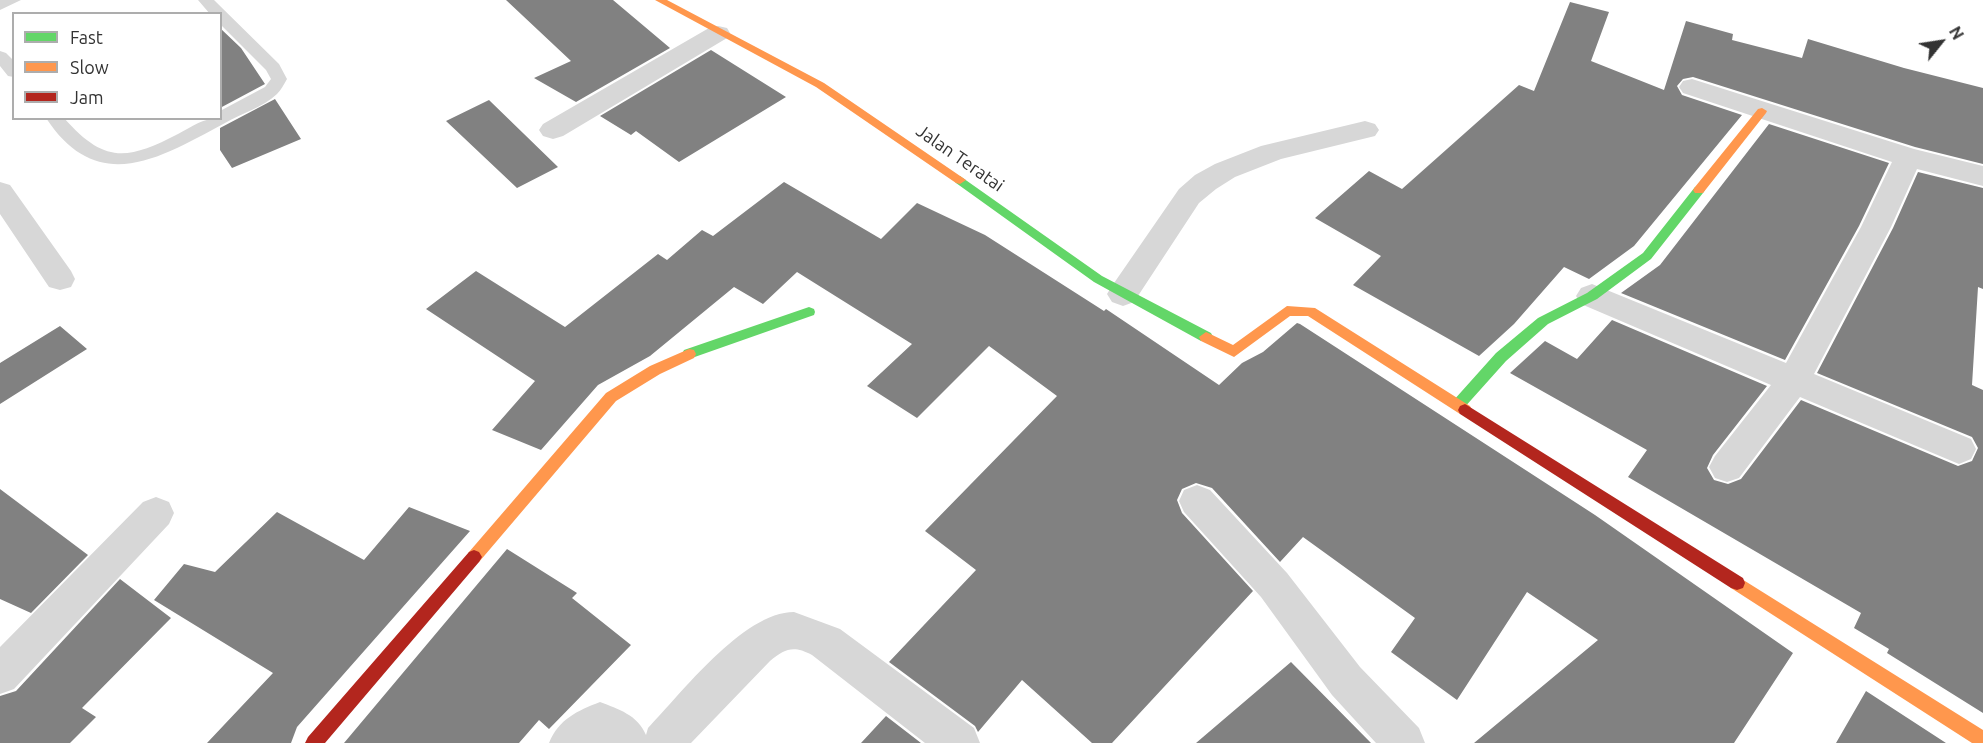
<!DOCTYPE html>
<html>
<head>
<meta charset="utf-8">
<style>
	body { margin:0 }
	#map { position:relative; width:1983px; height:743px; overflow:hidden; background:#fff; font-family:Ubuntu,sans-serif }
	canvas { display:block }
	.legend { position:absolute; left:12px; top:12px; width:210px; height:108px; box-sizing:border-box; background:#fff; border:2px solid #adadad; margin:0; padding:8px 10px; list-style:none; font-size:18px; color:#333 }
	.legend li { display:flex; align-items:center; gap:12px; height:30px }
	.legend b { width:30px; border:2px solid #adadad }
	.north { position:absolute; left:1911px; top:12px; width:60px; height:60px; -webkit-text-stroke:4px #fff; paint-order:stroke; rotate:60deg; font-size:16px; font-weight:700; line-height:24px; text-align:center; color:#333 }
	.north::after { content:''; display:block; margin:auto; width:21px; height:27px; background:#333; clip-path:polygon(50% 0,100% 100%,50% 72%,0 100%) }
</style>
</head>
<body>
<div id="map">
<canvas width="1983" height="743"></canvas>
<ul class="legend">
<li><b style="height:8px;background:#63d668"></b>Fast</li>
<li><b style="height:8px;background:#ff974d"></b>Slow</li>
<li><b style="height:8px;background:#b3261e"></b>Jam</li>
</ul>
<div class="north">N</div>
</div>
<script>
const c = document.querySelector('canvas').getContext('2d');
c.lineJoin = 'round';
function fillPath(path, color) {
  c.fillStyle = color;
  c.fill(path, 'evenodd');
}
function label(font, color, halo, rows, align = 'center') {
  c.font = font + ' Ubuntu,sans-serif';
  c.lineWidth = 6;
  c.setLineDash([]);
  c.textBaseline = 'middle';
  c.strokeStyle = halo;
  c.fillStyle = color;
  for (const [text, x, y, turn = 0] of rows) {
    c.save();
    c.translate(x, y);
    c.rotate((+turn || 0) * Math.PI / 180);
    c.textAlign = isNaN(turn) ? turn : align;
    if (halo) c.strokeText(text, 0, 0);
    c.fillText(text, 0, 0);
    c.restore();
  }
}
fillPath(new Path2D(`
	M506 0H613L670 48 576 102 534 78 571 61Z
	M1570 2 1609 12 1591 61 1664 90 1686 21 1733 34 1732 40 1802 58 1808 39 1904 68 1983 88V164L1915 147 1693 77 1683 79 1677 86 1682 95 1742 115 1634 246 1589 279 1564 267 1514 324 1479 356 1353 285 1381 256 1315 218 1369 171 1402 189 1519 85 1534 91Z
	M220 28 241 48 265 84 220 108Z
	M711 50 786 97 679 162 636 131 631 135 600 116Z
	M275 99 301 139 232 168 220 150V128Z
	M489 100 558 167 517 188 446 121Z
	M1769 124 1889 163 1859 226 1785 360 1621 293 1660 265Z
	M1918 172 1983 188V289L1978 287 1972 385 1983 390V713L1887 653 1889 649 1854 628 1861 613 1628 477 1647 450 1510 373 1545 341 1577 359 1612 320 1767 386 1713 455 1707 468 1714 480 1728 484 1741 479 1801 400 1958 466 1972 461 1978 448 1972 437 1817 373 1893 228Z
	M784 182 881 239 917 203 985 235 1104 311 1106 309 1219 385 1242 363 1263 352 1297 323 1300 324 1595 515 1793 653 1734 743H1474L1598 640 1527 592 1457 700 1391 652 1415 618 1303 537 1280 562 1212 488 1196 483 1182 489 1177 500 1182 513 1253 591 1112 743H1092L1022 680 978 732 975 726 889 662 976 570 925 531 1057 396 989 346 917 418 867 386 912 344 797 272 763 304 734 287 650 356 598 385 541 450 492 430 535 381 426 309 476 271 565 327 658 254 667 260 702 230 713 236Z
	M60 326 87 349 0 404V363Z
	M0 489 88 555 31 613 0 599Z
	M409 507 470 531 297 727 291 743H207L273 673 154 600 184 564 215 572 277 512 364 560Z
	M507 549 577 593 572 598 631 645 549 729 539 720 519 743H344Z
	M120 579 171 618 82 708 96 717 70 743H0V696L16 691Z
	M1291 662 1371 743H1196Z
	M1866 691 1946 743H1836Z
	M886 716 921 743H861Z`), '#818181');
fillPath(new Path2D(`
	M0 0H21L0 10Z
	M198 0H214L279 64 287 79C284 84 281 90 277 94 264 107 240 114 225 123 160 158 98 197 46 118H64C104 163 126 161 178 134 193 126 203 118 220 118V111L265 87 271 79 266 70 220 24V14H210Z
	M0 51 6 53 14 61V77L8 76 0 66Z`), '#d7d7d7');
fillPath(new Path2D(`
	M718 26 727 28 730 33 727 38 563 136 553 139 543 136 539 130 543 124 709 28Z
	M1692 79 1914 149 1983 166V186L1917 169 1891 227 1814 374 1971 439 1976 449 1971 459 1959 464 1947 459 1800 397 1739 478 1727 482 1715 478 1709 467 1715 456 1771 385 1581 304 1576 296 1581 288 1592 284 1786 363 1861 227 1892 162 1683 93 1679 87 1683 81Z
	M1365 121 1375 124 1379 130 1375 136 1281 159 1235 177 1216 189 1199 203 1134 302 1123 306 1112 302 1107 294 1112 286 1179 189 1195 175 1215 164 1261 146Z
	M0 182 10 185 71 271 75 279 71 287 60 290 49 287 0 214Z
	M1197 485 1210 490 1287 573 1360 667 1419 728 1425 743H1376L1332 695 1261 597 1184 512 1179 501 1184 490Z
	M156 497 169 502 174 513 169 524 14 689 0 694V647L143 502Z
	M794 612 840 629 974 728 980 743H925L812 655C793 645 785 649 770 661L691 743H549C559 719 577 711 600 702 618 709 638 715 646 735L648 728C681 694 743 612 794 612Z`), '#d7d7d7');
fillPath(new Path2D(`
	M960 176 1102 276 1211 333 1213 337 1211 341H1201L1094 282 956 183 954 180Z
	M1699 186 1703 187 1705 190 1703 193 1651 259 1597 299 1548 324 1506 361 1463 409H1453L1451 405 1453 401 1496 353 1538 318 1587 293 1643 253 1695 187Z
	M809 307 814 309 815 312 814 315 689 359 684 358 682 354 684 350Z`), '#63d668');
fillPath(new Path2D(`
	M655 0H667L824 83 966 180 960 184 956 183 816 87Z
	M1762 108 1767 111 1766 113 1703 193H1695L1693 190 1695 187 1758 109Z
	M1287 306 1315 308 1470 406 1472 410 1470 414H1460L1308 316H1290L1234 357 1201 341 1199 337 1206 332 1233 345Z
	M689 349 694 350 696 354 694 358 660 374 616 401 479 562 474 564 469 562 466 557 469 552 606 393 650 366Z
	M1737 576 1983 730V743H1972L1731 588 1729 583 1731 578Z`), '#ff974d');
fillPath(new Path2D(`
	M1465 404 1743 578 1745 583 1743 588 1737 590 1731 588 1460 414 1458 410 1460 406Z
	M474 550 479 552 482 557 479 562 325 743H305L308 737 469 552Z`), '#b3261e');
label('18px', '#333', '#fff', [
	["Jalan Teratai",960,158,35]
]);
</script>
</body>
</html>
